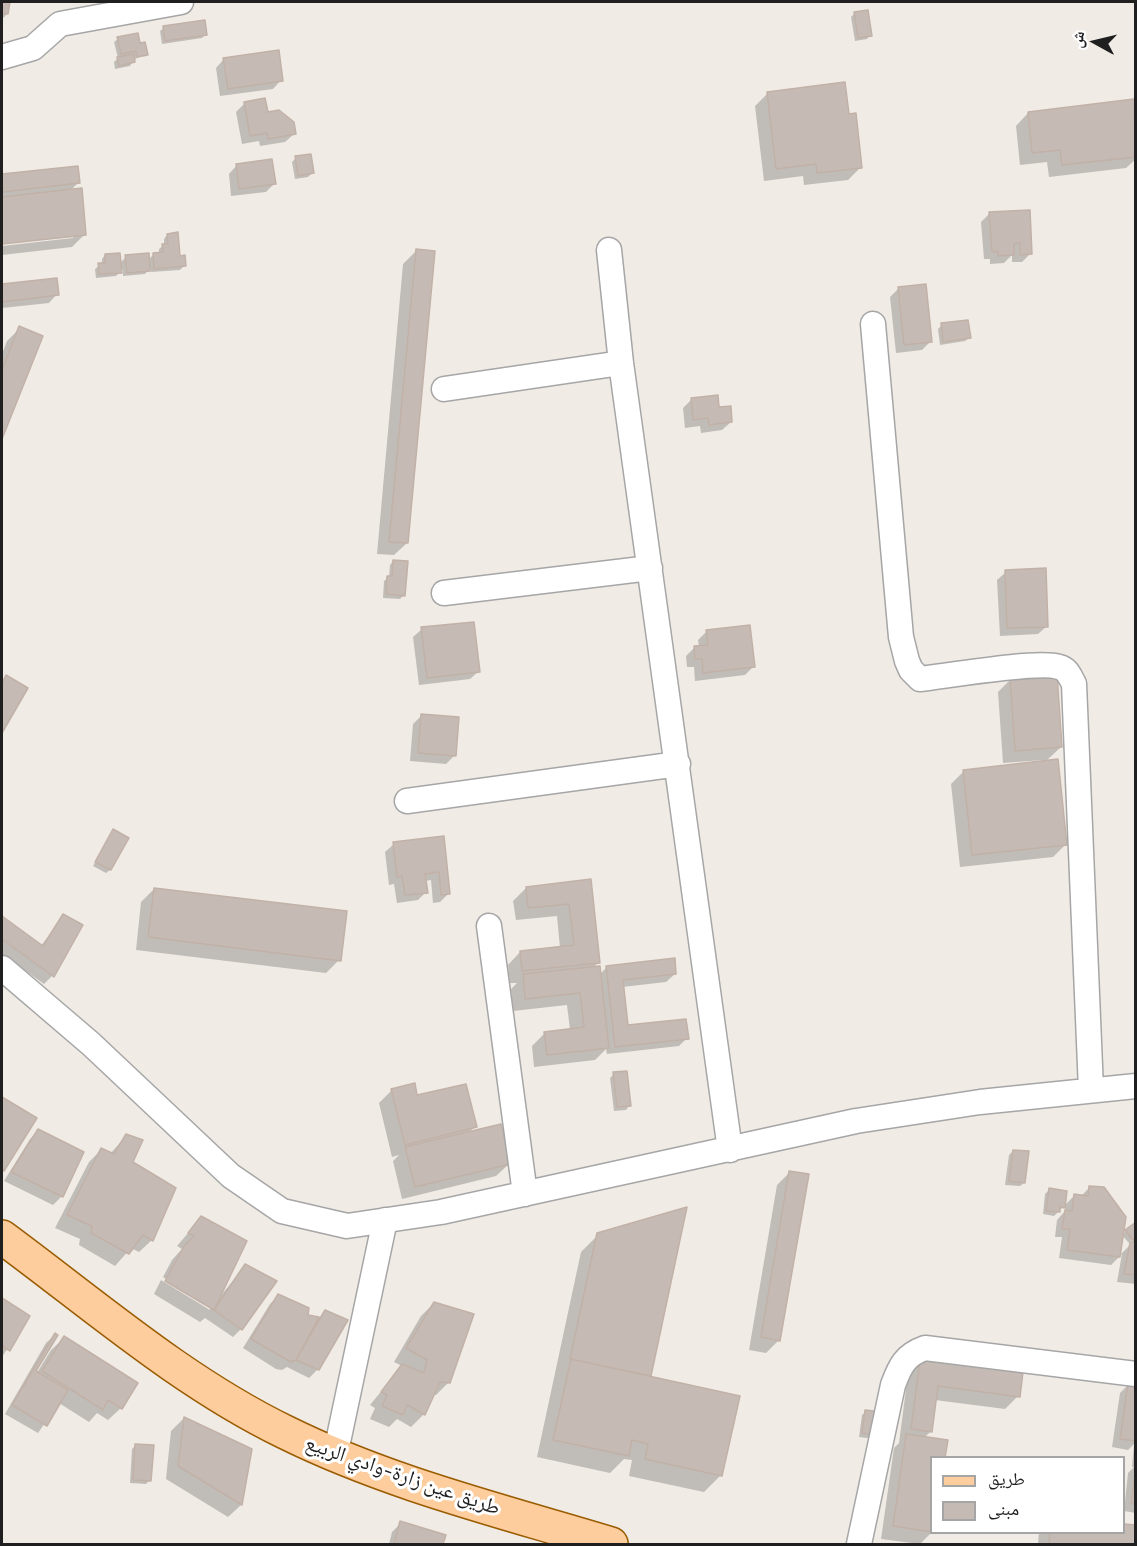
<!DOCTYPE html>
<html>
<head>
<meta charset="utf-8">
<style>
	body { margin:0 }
	#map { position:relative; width:1137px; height:1546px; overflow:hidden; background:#f0ebe5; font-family:"Exo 2","Noto Naskh Arabic",sans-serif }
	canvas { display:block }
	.frame { position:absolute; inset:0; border:3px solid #1f1f1f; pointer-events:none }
	.legend { position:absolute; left:930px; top:1456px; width:195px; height:78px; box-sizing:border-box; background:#fff; border:2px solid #a5a5a5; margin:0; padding:8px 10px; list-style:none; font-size:18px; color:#1f1f1f }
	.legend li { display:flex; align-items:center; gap:12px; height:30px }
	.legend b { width:30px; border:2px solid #a5a5a5 }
	.north { position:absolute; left:1065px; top:12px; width:60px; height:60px; -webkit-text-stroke:4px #fff; paint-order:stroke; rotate:278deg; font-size:16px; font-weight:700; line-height:24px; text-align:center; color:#1f1f1f }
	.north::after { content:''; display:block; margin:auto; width:21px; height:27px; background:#1f1f1f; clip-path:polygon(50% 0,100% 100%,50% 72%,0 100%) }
</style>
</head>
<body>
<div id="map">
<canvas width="1137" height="1546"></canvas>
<div class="frame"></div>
<ul class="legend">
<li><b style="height:8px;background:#fdcd9d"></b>طريق</li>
<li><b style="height:16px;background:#c5bbb4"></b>مبنى</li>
</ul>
<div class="north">ش</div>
</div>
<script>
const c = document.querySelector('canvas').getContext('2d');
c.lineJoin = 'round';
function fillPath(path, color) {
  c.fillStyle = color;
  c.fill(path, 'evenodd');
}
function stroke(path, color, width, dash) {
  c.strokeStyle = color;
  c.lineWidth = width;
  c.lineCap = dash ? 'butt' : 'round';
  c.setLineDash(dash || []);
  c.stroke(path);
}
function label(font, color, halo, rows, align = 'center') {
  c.font = font + ' "Exo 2","Noto Naskh Arabic",sans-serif';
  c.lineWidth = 6;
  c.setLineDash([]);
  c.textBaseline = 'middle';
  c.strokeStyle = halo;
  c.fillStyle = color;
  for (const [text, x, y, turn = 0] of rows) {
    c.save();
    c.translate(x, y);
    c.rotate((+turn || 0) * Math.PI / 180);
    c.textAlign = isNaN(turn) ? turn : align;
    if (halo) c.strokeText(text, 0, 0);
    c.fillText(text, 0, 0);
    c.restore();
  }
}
fillPath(new Path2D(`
	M2 2H8L7 14 2 19Z
	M855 13 870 35 867 39 855 41 851 17Z
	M164 28 206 34 202 38 162 44 160 31Z
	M118 39 146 54 133 60 130 66 115 69 114 62 118 58 114 42Z
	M224 59 281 80 273 89 220 96 216 68Z
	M768 93 861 167 848 180 804 185 803 176 764 181 755 106Z
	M1133 100 1136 159 1126 168 1049 177 1047 162 1020 165 1016 126 1028 113Z
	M245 103 266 113 294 134 285 142 260 146 259 141 242 144 236 112Z
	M296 158 312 173 308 177 295 179 292 162Z
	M237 165 274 184 266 192 231 196 229 174Z
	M77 167 78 183 70 191 85 234 72 247 2 255V246L73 238V235L2 243V176Z
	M990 213 1031 253 1022 262H1012V255L1004 263 990 264V259H984L981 222Z
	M167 235 184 266 180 270 151 272 150 268 145 274 123 276V269L116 276 96 278 95 269 102 264V259L105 255 120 263 126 257 148 260 153 255 159 254V249L164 245V239Z
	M416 251 407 543 394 555 377 554 403 264Z
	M55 279 57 294 49 303 2 308V286Z
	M898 289 930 342 922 350 896 353 890 297Z
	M942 325 969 338 965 341 940 345 938 329Z
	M20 328 42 337 2 435V354L7 341Z
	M692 399 731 422 722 430 701 433 700 426 685 428 683 408Z
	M393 561 404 595 400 599 383 598 384 581 389 577 390 565Z
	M1006 572 1047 626 1038 634 1000 636 997 580Z
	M422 629 479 671 470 679 419 685 413 637Z
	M707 631 753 667 745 675 695 681 694 667H687L686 656 694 648 699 647 698 640Z
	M7 677 26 688 2 730V682Z
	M1011 679 1061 747 1045 762 1066 844 1053 857 960 867 951 784 964 771 1043 763V760L1003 763 998 692Z
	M422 715 455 755 446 764 410 761 413 724Z
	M113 831 110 870 106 873 93 866Z
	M442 838 449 893 440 902 433 903 431 880 425 881 426 892 418 900 397 903 394 884 389 885 385 852 394 844Z
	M590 881 599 962 593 968 600 974 607 967 675 974 666 982 622 987 626 1027 687 1038 679 1046 607 1054 606 1049 595 1060 534 1067 532 1046 545 1033 570 1030 567 1005 513 1011 511 989 517 983H510L508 965 520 952 560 948 557 916 516 920 513 901 526 888Z
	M154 889 339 960 326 973 136 950 141 902Z
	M63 916 52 976 44 984 2 954V918L41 946Z
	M614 1074 629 1106 626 1110 614 1111 610 1078Z
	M392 1090 416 1097 475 1127 468 1133 509 1164 496 1176 402 1199 393 1161 399 1155 392 1157 379 1103Z
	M2 1099 35 1119 2 1172Z
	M39 1131 62 1196 53 1205 4 1181 30 1139Z
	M126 1136 152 1240 139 1252 131 1248 115 1266 79 1245 80 1239 55 1228 89 1162 101 1150 110 1154Z
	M1013 1151 1024 1183 1020 1186 1005 1185 1009 1155Z
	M790 1172 779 1340 766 1353 749 1350 777 1185Z
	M1090 1187 1119 1256 1130 1245 1136 1241V1284L1117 1282 1122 1254 1111 1265 1059 1258 1062 1237H1055L1057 1220 1065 1211 1066 1204 1054 1216 1043 1214 1045 1194 1049 1190 1063 1207 1075 1195 1081 1196Z
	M685 1209 649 1378 721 1475 704 1492 629 1476 632 1460 624 1459 610 1473 537 1457 581 1252 598 1235Z
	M201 1218 218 1299 245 1266 241 1329 233 1337 205 1318 200 1322 154 1294 161 1280 210 1310V1306L163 1277 172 1260 182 1249 177 1246Z
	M1126 1231 1136 1237 1129 1243 1122 1235Z
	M278 1296 306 1317 319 1318 325 1312 318 1369 309 1378 287 1367 282 1370 276 1369 243 1348 270 1304Z
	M2 1300 28 1317 2 1357Z
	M434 1303 449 1382 436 1395H433L424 1414 411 1427 397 1419 389 1427 370 1419 375 1408 370 1405 402 1366 394 1362 421 1316Z
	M55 1335 33 1375 35 1376 51 1350 64 1338 121 1408 108 1420 97 1413 89 1422 59 1403 38 1433 5 1414 46 1343Z
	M921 1361 1018 1396 1005 1409 935 1400 931 1431 924 1438 932 1458V1532L920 1544 881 1539 894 1448 899 1443 908 1374Z
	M1128 1385 1136 1386V1513L1124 1511 1128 1473 1134 1467H1132L1134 1444 1128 1450 1112 1447 1120 1393Z
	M866 1412 875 1439 859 1437 862 1415Z
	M184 1418 250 1450 241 1505 228 1517 166 1479 171 1431Z
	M136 1445 150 1480 146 1484 130 1483 132 1449Z
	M401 1523 444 1536 442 1544H389L392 1532Z
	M1124 1525 1136 1526V1544H1038L1039 1532H1124Z`), '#0003');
const building = new Path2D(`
	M2 2H10L8 14 2 13Z
	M868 10 872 36 858 38 854 12Z
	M205 20 207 35 165 41 163 26Z
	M138 33 140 43 145 42 148 55 137 57 136 51 121 54 117 37Z
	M279 50 283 81 228 89 223 58Z
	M134 54 135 62 119 66 117 57Z
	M845 82 849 114 856 113 862 168 817 173 816 164 776 169 767 92Z
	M265 98 268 112 279 110 294 122 296 134 268 139 267 133 250 136 244 102Z
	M1134 99 1136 157 1062 165 1060 150 1032 153 1028 112Z
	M311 154 314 173 298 176 295 156Z
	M272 159 276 184 239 189 236 164Z
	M78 166 80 183 2 192V174Z
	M82 188 86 235 2 244V197Z
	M1030 210 1032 254 1020 255V243L1014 244V255L998 256V251L992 252 989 212Z
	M178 232 180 256 185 255 186 266 154 269 153 253 163 252 162 244H168L167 234Z
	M416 249 435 251 408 543 389 542Z
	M120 253 122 273 99 274 98 263H105V254Z
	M149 253 150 271 127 273 125 255Z
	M57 278 59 295 2 302V284Z
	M926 284 932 342 904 345 898 287Z
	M968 320 971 338 943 342 941 323Z
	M19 326 43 336 2 439V370Z
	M718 395 719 407 731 406 732 422 709 425 708 418 693 420 691 398Z
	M393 560 408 561 405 596 386 594 387 576H392Z
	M1046 568 1048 627 1007 628 1005 570Z
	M474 622 480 672 427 678 421 627Z
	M750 625 755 667 703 673 702 659H695L694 646 708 645 706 630Z
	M1057 674 1062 747 1015 751 1010 677Z
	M6 675 28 688 2 733V683Z
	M421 714 459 717 456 756 418 753Z
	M1058 759 1067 845 972 855 963 770Z
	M113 829 129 838 111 870 95 862Z
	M444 836 450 894 441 895 439 872 425 874 428 893 405 895 402 876 397 877 393 842Z
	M591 879 600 963 522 971 520 951 574 945 569 904 528 908 526 887Z
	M154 888 347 911 341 961 148 937Z
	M63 914 83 925 54 977 2 939V916L43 946Z
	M675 958 676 974 623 980 628 1025 686 1019 689 1039 615 1047 606 966Z
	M600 966 609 1048 547 1055 544 1032 584 1027 580 993 525 999 523 974Z
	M627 1071 631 1106 617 1107 613 1072Z
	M415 1083 417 1095 466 1084 477 1127 405 1145 391 1089Z
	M2 1097 37 1118 4 1171 2 1170Z
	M501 1124 511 1164 415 1187 405 1147Z
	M38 1129 84 1152 63 1197 11 1172Z
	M126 1134 143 1140 133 1162 176 1188 153 1241 143 1235 129 1254 91 1233 92 1226 67 1215 101 1148 114 1154Z
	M1013 1150 1029 1151 1025 1183 1009 1181Z
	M789 1171 809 1174 780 1341 761 1337Z
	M1089 1186 1104 1187 1126 1217 1120 1257 1067 1250 1070 1229H1062L1065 1210 1072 1211 1074 1194 1088 1196Z
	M1049 1188 1067 1191 1065 1208 1060 1207V1212L1046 1211Z
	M687 1207 651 1376 570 1359 597 1233Z
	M201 1216 247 1241 214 1310 165 1281 184 1246 194 1236 188 1233Z
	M1136 1222V1238L1133 1240 1125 1230Z
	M1136 1240V1275L1124 1274 1130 1243Z
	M245 1264 277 1281 242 1330 214 1310Z
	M278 1294 309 1308 308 1315 319 1317 296 1360 291 1362 251 1339Z
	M2 1298 30 1316 10 1351 2 1346Z
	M434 1302 474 1314 450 1383 440 1382 425 1415 407 1405 403 1415 382 1406 387 1395 381 1392 402 1364 424 1373 427 1360 406 1348Z
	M325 1310 348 1320 319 1370 296 1360Z
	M55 1333 58 1335 36 1371 68 1390 47 1426 12 1405Z
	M64 1336 138 1383 122 1409 108 1400 103 1410 42 1371Z
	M571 1359 740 1396 722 1476 645 1459 648 1444 632 1440 629 1456 553 1440Z
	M920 1360 1023 1372 1020 1397 938 1386 932 1432 911 1429Z
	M1128 1383 1136 1384V1441L1120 1439Z
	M865 1410 883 1412 880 1436 862 1433Z
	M184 1417 252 1449 242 1505 178 1466Z
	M906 1434 948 1440 945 1458H932V1532L893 1526Z
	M135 1444 154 1445 151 1481 133 1480Z
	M1136 1468V1504L1131 1503Z
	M400 1521 446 1535 443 1544H394Z
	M1124 1524 1136 1525V1544H1049L1050 1532H1124Z`);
fillPath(building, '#c5bbb4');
stroke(building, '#c2b1a7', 1.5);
const minor = new Path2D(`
	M2 57 33 48 60 24 181 2
	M609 250 621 363 730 1150
	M873 324 901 637 907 661 911 670 920 679C947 676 1038 660 1059 667 1068 669 1070 677 1074 684L1091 1090
	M444 389 621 363
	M444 593 650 568
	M407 801 678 764
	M489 926 525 1194
	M2 968 91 1044 231 1176 282 1211 347 1226 441 1212 856 1121 980 1102 1136 1086
	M335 1456 385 1220
	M859 1544 893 1385C900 1366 905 1355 925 1348L1136 1374`);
const primary = new Path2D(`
	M2 1237C93 1304 182 1382 285 1432 388 1483 502 1511 611 1544`);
stroke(minor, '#a6a6a6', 27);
stroke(primary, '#9a5c00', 36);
stroke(minor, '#fff', 24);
stroke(primary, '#fdcd9d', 33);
label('21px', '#1f1f1f', '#fff', [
	["طريق عين زارة-وادي الربيع",403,1475,19]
]);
</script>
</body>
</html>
